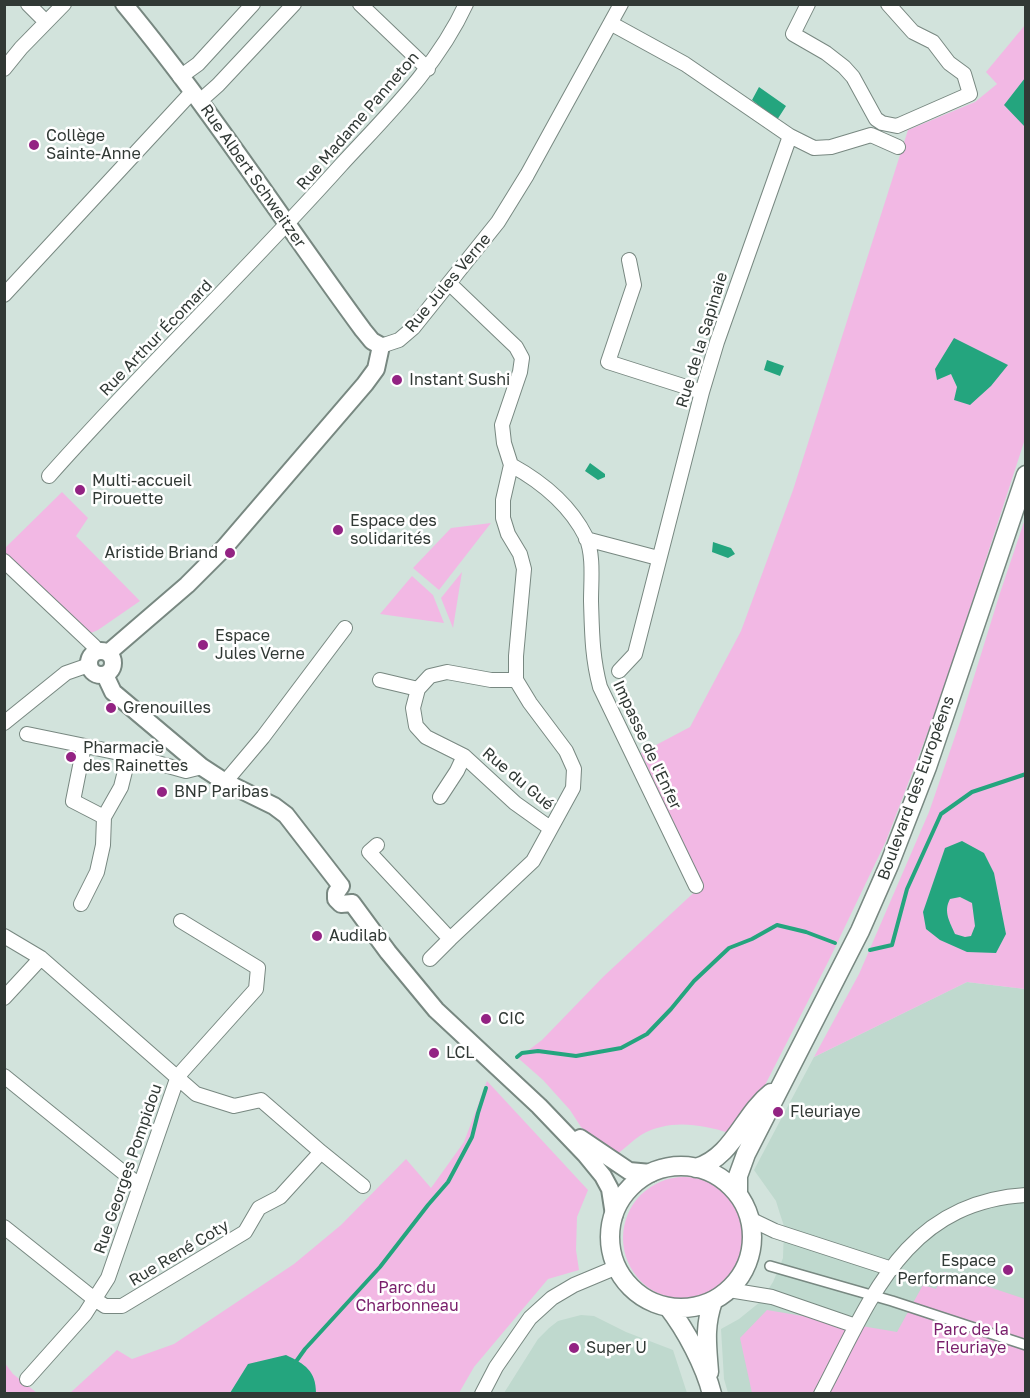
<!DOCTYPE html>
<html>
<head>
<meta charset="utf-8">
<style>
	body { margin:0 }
	#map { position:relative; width:1030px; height:1398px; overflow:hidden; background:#d2e3dc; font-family:"Golos Text",sans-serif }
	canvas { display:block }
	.frame { position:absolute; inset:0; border:6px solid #313935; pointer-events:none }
</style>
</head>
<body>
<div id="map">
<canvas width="1030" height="1398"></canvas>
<div class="frame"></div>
</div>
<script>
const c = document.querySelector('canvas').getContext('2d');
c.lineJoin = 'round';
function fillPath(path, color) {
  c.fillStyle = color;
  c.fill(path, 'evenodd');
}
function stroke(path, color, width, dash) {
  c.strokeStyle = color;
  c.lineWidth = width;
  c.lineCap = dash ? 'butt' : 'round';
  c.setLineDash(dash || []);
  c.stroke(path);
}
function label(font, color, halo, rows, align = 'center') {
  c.font = font + ' "Golos Text",sans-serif';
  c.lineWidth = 5;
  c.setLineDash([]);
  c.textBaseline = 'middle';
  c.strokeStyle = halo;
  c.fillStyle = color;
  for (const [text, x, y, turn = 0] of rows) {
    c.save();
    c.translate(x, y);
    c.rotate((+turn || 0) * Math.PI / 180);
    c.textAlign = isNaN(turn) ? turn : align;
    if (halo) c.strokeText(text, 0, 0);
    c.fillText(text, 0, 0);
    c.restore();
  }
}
fillPath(new Path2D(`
	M967 982 1025 989V1393H728L724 1379 721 1329 739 1319 760 1302 773 1282 783 1258 784 1226 780 1214 776 1201 754 1170 814 1057Z
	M581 1315 594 1316 626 1332 673 1350 687 1393H504L538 1339 549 1328 558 1321Z`), '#bfd9ce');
fillPath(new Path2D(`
	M1025 25V439L939 703 886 841 828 962 763 1089 729 1133C700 1124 669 1119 641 1135 632 1141 624 1149 615 1156L581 1127 570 1110 543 1080 518 1058 542 1040 604 976 702 885 641 753 690 727 741 631 793 490 908 130 975 102 997 84 986 72ZM1008 365 1004 369 957 387 951 374Z
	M62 492 88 518 76 536 140 601 98 630 91 633 82 629 5 556 4 549Z
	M1025 519V989L967 982 814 1057 859 974 929 812 960 722 1000 593Z
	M491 523 439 590 413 568 451 528Z
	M462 572 453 628 441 598Z
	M412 576 433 595 444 623 380 614Z
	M487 1081 588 1190 577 1217 576 1250 579 1270 548 1279 474 1367 459 1393 69 1394 117 1350 132 1359 174 1344 294 1264 341 1225 406 1159 431 1188 464 1142Z
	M623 1238a61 61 0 1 1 122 0a61 61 0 1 1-122 0Z
	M944 1272 1025 1299V1393H752L740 1338 767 1310 897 1332 923 1285 936 1289Z
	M4 1362 13 1374 37 1393H5Z`), '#f2b8e4');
fillPath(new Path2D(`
	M1025 78 1026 127H1025L1004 105Z
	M759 87 786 106 777 120 752 100Z
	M954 338 1008 365 991 386 970 405 954 400 957 387 951 374 937 380 935 369Z
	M767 360 784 366 780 376 764 370Z
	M590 463 605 474V477L598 480 585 471Z
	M713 542 731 548 735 554 728 558 712 552Z
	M962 841 984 853 994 873 1006 934 996 953 967 952 940 940 926 929 923 912 945 848ZM960 897 972 903 975 926 971 936 965 937 955 934C950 922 943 912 950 899Z
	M286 1355C305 1364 316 1371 316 1393H230L248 1364Z`), '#24a57e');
stroke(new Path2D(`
	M870 950 892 945 907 889 941 814 972 792 1026 774
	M517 1057 522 1053 538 1051 576 1056 621 1048 647 1034 671 1009 694 981 729 948 752 939 777 925 806 932 835 943
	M295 1363 305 1349 380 1267 428 1205 448 1182 472 1137 478 1113 486 1088`), '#24a57e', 4);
const pedestrian = new Path2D(`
	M770 1266 892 1301 1026 1345`);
const minor = new Path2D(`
	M28 4 46 22
	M360 4 428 69
	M808 4 793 34 826 53 844 67 853 77 876 119 882 123 897 126 970 94 964 74 949 63 933 42 913 32 888 4
	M612 24 685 64 790 136 814 148 831 147 871 135 898 147
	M4 69 21 48 64 4
	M180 77 198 64 253 4
	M200 101 218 85 294 4
	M629 260 634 285 608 362 702 392
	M450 284 516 347 522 358 520 372 502 425 504 443 511 465C542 482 570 505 586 537 594 555 591 581 591 601 592 632 592 657 600 687L696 886
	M4 295 192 92
	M381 346 399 340 413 328 498 222 527 175 621 4
	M49 476C143 370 246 271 341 165 387 115 437 67 466 4
	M586 539 658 558
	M4 561 94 646 97 652
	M619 671 635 654 702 392 717 342 790 136
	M380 680 418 689
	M516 680H491L447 672 430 676 418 689 413 708 416 726 426 737 464 756 515 803 550 828
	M4 723 66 673 89 665
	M27 734 129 755 186 771 202 767
	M84 746 73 801 104 817
	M225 782 263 737 345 628
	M440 797 457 771 464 756
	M377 845 369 852 450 939 533 861 573 788 574 769 566 751 530 703 516 680V656L524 569 520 554 508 534 503 518V500L511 465
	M81 904 97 872 103 845 104 817 121 787 129 755
	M4 936 41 958 196 1094 234 1106 261 1100 321 1152 280 1197 259 1208 245 1232 122 1306H105L93 1298 4 1227
	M430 959 450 939
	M4 998 41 958
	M4 1076 140 1186
	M321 1152 363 1186
	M750 1219 775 1231 892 1269
	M729 1290 772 1297 856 1326
	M27 1379 85 1314 108 1278 178 1076 256 989 258 968 181 921
	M482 1394 496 1367 530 1318 552 1298 574 1285 617 1267
	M821 1394C870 1301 904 1202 1026 1195`);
const tertiary = new Path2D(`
	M89 663a12 12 0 1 1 24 0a12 12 0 1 1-24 0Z
	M108 653 187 585 224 548 365 384 376 369 381 346 372 341 363 330C283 221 210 108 124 4
	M105 675 113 692 202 767 225 782 274 806 286 815 341 886
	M341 886 336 893V899L341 904 352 903
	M352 903 388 952 436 1010 539 1106 585 1154 603 1176 610 1189 614 1215
	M580 1138 629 1171 651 1173`);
const secondary = new Path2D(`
	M610 1237a71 71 0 1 1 142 0a71 71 0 1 1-142 0Z
	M696 1168C733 1157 743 1115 771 1093
	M738 1194V1176L746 1154 860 931 889 865 927 767 1026 475
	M668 1307C686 1330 705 1366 712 1394
	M709 1372C707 1345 704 1327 713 1301`);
stroke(pedestrian, '#788881', 12);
stroke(minor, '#788881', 16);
stroke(tertiary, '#788881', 20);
stroke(secondary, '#788881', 21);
stroke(pedestrian, '#fff', 9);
stroke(minor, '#fff', 14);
stroke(tertiary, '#fff', 16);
stroke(secondary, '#fff', 18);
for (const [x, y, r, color] of [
	[34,145,6,"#932383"],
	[397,380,6,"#932383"],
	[80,490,6,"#932383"],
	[338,530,6,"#932383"],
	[230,553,6,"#932383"],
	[203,645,6,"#932383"],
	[111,708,6,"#932383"],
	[71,757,6,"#932383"],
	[162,792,6,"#932383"],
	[317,936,6,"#932383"],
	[486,1019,6,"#932383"],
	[434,1053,6,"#932383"],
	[778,1112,6,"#932383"],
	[1008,1270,6,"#932383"],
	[574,1348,6,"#932383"]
]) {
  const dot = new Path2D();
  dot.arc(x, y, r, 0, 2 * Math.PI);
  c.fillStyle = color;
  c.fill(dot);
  stroke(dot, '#fff', 2);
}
label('16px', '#313935', '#fff', [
	["Rue Madame Panneton",358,121,-49],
	["Rue Albert Schweitzer",253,176,55],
	["Rue Jules Verne",448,283,-50],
	["Rue Arthur Écomard",156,338,-46],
	["Rue de la Sapinaie",702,340,-73],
	["Impasse de l'Enfer",647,745,65],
	["Rue du Gué",518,779,40],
	["Boulevard des Européens",916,788,-70],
	["Rue Georges Pompidou",128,1169,-71],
	["Rue René Coty",179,1253,-31]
]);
label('16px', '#313935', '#fff', [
	["Collège",46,136],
	["Sainte-Anne",46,154],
	["Instant Sushi",409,380],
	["Multi-accueil",92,481],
	["Pirouette",92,499],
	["Espace des",350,521],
	["solidarités",350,539],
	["Aristide Briand",218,553,"right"],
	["Espace",215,636],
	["Jules Verne",215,654],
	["Grenouilles",123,708],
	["Pharmacie",83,748],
	["des Rainettes",83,766],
	["BNP Paribas",174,792],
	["Audilab",329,936],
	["CIC",498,1019],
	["LCL",446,1053],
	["Fleuriaye",790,1112],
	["Espace",996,1261,"right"],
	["Performance",996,1279,"right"],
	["Super U",586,1348]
], 'left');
label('16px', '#791e6b', '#fff', [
	["Parc du",407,1288],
	["Charbonneau",407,1306],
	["Parc de la",971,1330],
	["Fleuriaye",971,1348]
]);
</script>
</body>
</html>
